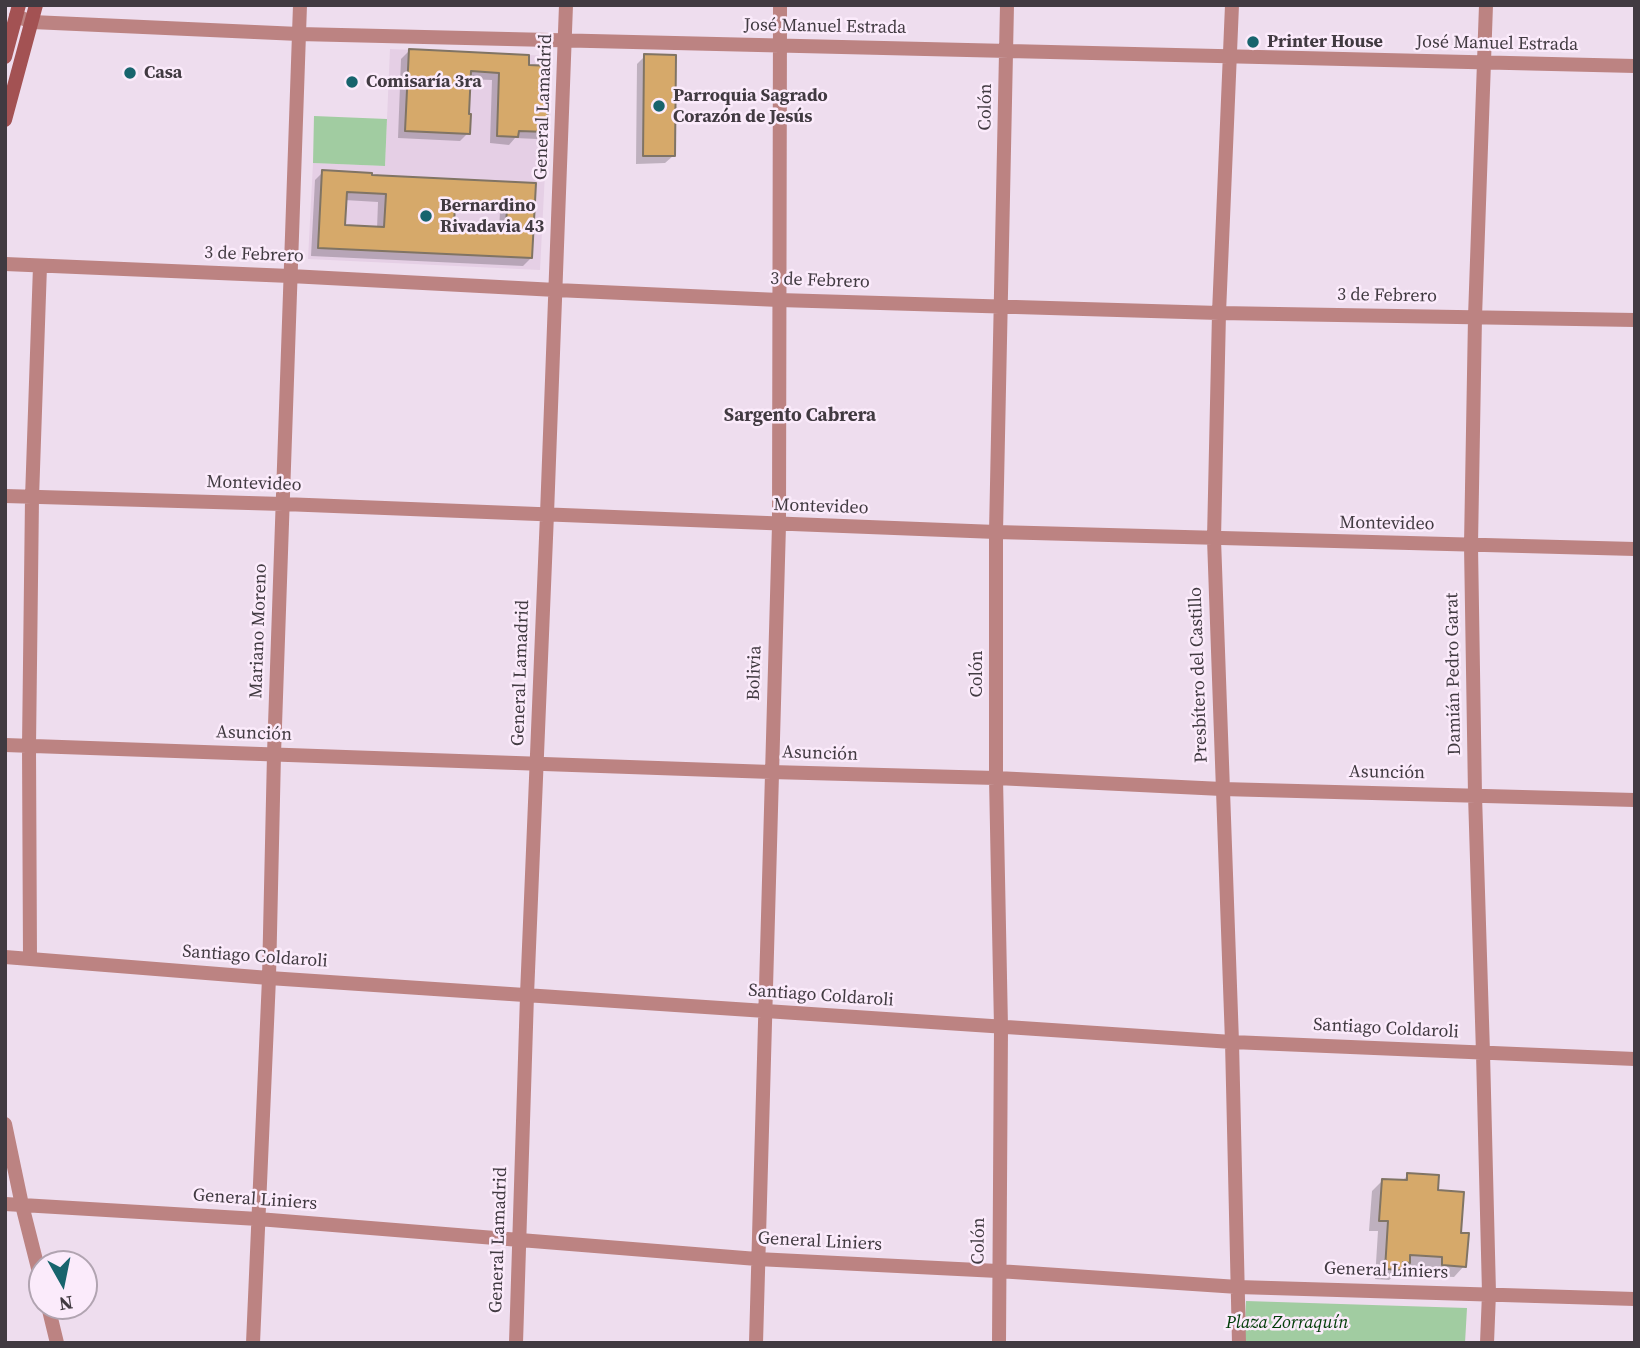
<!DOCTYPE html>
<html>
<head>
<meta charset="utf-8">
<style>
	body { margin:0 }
	#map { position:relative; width:1640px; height:1348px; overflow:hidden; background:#ede; font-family:"Source Serif 4",serif }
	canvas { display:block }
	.frame { position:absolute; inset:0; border:7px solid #413a41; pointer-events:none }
	.north { position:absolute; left:28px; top:1250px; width:70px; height:70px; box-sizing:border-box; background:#fbebfb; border:2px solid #b1a4b1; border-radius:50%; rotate:171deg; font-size:19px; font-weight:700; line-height:28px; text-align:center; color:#413a41 }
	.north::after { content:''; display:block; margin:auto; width:24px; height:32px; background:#17646d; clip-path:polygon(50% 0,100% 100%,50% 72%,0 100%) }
</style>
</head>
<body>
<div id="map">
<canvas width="1640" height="1348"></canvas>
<div class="frame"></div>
<div class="north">N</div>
</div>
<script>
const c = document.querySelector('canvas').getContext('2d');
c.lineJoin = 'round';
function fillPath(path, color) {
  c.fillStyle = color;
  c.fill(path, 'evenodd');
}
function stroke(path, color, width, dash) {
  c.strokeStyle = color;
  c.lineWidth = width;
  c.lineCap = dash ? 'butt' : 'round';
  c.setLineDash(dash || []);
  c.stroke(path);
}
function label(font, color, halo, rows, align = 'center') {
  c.font = font + ' "Source Serif 4",serif';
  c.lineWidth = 5;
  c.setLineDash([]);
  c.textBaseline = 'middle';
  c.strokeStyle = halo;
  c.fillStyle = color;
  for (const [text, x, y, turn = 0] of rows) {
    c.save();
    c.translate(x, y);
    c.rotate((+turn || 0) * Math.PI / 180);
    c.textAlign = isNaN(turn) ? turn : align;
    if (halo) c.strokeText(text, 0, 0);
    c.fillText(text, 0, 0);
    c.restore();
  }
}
fillPath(new Path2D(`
	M390 49 551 56 540 270 308 259 313 163 385 166Z`), '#e5cfe5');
fillPath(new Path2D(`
	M314 116 387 119 385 166 313 163Z
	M1246 1301 1467 1308 1465 1343H1244Z`), '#a1cca1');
fillPath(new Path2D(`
	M409 51 527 66 545 131 537 139 515 138 509 145 490 143 492 80 468 79V133L460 141 398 138 401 59Z
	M645 56 673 156 665 163 636 164 637 64Z
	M323 172 370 176 535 184 531 258 523 266 311 256 315 180ZM344 200 378 202 377 229 343 227ZM453 209 500 211 499 233 452 231Z
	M1408 1175 1436 1191 1459 1234 1464 1266 1454 1277 1432 1276V1267L1405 1266 1389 1280 1375 1279 1378 1231H1369L1372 1191 1383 1180 1401 1182Z`), '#0003');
const building = new Path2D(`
	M409 49 529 55V65L550 66 547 132 519 131 518 137 497 136 499 73 471 71 469 114H471L470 134 405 131Z
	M644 54 676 55 675 156H643Z
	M322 170 372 173V175L536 183 532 258 318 248ZM347 192 386 194 384 227 345 225ZM455 202 507 204 506 231 454 229Z
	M1407 1173 1439 1175 1438 1190 1464 1192 1461 1233H1469L1466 1267 1442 1265V1257L1410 1255V1263L1403 1262 1402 1270 1385 1269 1388 1221H1379L1382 1179 1407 1180Z`);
fillPath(building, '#d6a96a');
stroke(building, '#807464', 2);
stroke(new Path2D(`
	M1232 5 1219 313 1214 539 1232 1042 1239 1343
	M1486 5 1475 317 1471 545 1475 795 1483 1053 1489 1293 1487 1343
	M16 16 32 22 299 34 1635 66
	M5 264 290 276 556 290 779 300 1219 313 1635 320
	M5 496 283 504 996 532 1635 549
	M5 745 771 772 996 778 1222 789 1635 800
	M5 957 269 978 1232 1042 1635 1059
	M30 959 29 746 32 498 40 266
	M5 1124 22 1205 42 1284
	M5 1204 258 1219 757 1259 998 1271 1238 1287 1635 1299
	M48 1306 57 1343
	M253 1343 269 978 274 754 300 5
	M516 1343 527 995 547 514 566 5
	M756 1343 779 525 780 5
	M999 1343 1001 1027 996 778V532L1007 5`), '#bc8382', 14);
stroke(new Path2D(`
	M5 57 19 5
	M5 120 36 5`), '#a35253', 14);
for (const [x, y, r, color] of [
	[1253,42,7,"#17646d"],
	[130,73,7,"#17646d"],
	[352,82,7,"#17646d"],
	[659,106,7,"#17646d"],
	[426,216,7,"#17646d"]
]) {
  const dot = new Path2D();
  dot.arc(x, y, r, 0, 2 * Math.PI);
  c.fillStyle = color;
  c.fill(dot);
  stroke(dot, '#fbebfb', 2.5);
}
label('18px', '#413a41', '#fbebfb', [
	["José Manuel Estrada",825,27,1],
	["José Manuel Estrada",1497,44,1],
	["General Lamadrid",544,107,-88],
	["Colón",986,107,-89],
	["3 de Febrero",254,255,2],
	["3 de Febrero",820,281,2],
	["3 de Febrero",1387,296,1],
	["Montevideo",254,484,2],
	["Montevideo",821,507,2],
	["Montevideo",1387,524,1],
	["Mariano Moreno",259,631,-88],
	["General Lamadrid",521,673,-88],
	["Bolivia",755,673,-88],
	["Colón",977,674,-90],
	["Damián Pedro Garat",1454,674,-91],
	["Presbítero del Castillo",1199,675,-92],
	["Asunción",254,734,2],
	["Asunción",820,754,2],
	["Asunción",1387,773,1],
	["Santiago Coldaroli",255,957,4],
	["Santiago Coldaroli",821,996,4],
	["Santiago Coldaroli",1386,1029,3],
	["General Liniers",255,1200,4],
	["General Lamadrid",499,1240,-88],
	["Colón",979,1241,-89],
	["General Liniers",820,1242,3],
	["General Liniers",1386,1271,2]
]);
label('bold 18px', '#413a41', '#fbebfb', [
	["Printer House",1267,42],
	["Casa",144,73],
	["Comisaría 3ra",366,82],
	["Parroquia Sagrado",673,96],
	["Corazón de Jesús",673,117],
	["Bernardino",440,206],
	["Rivadavia 43",440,227]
], 'left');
label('italic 18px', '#003c07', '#fbebfb', [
	["Plaza Zorraquín",1287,1323]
]);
label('bold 19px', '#413a41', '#fbebfb', [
	["Sargento Cabrera",800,416]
]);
</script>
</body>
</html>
